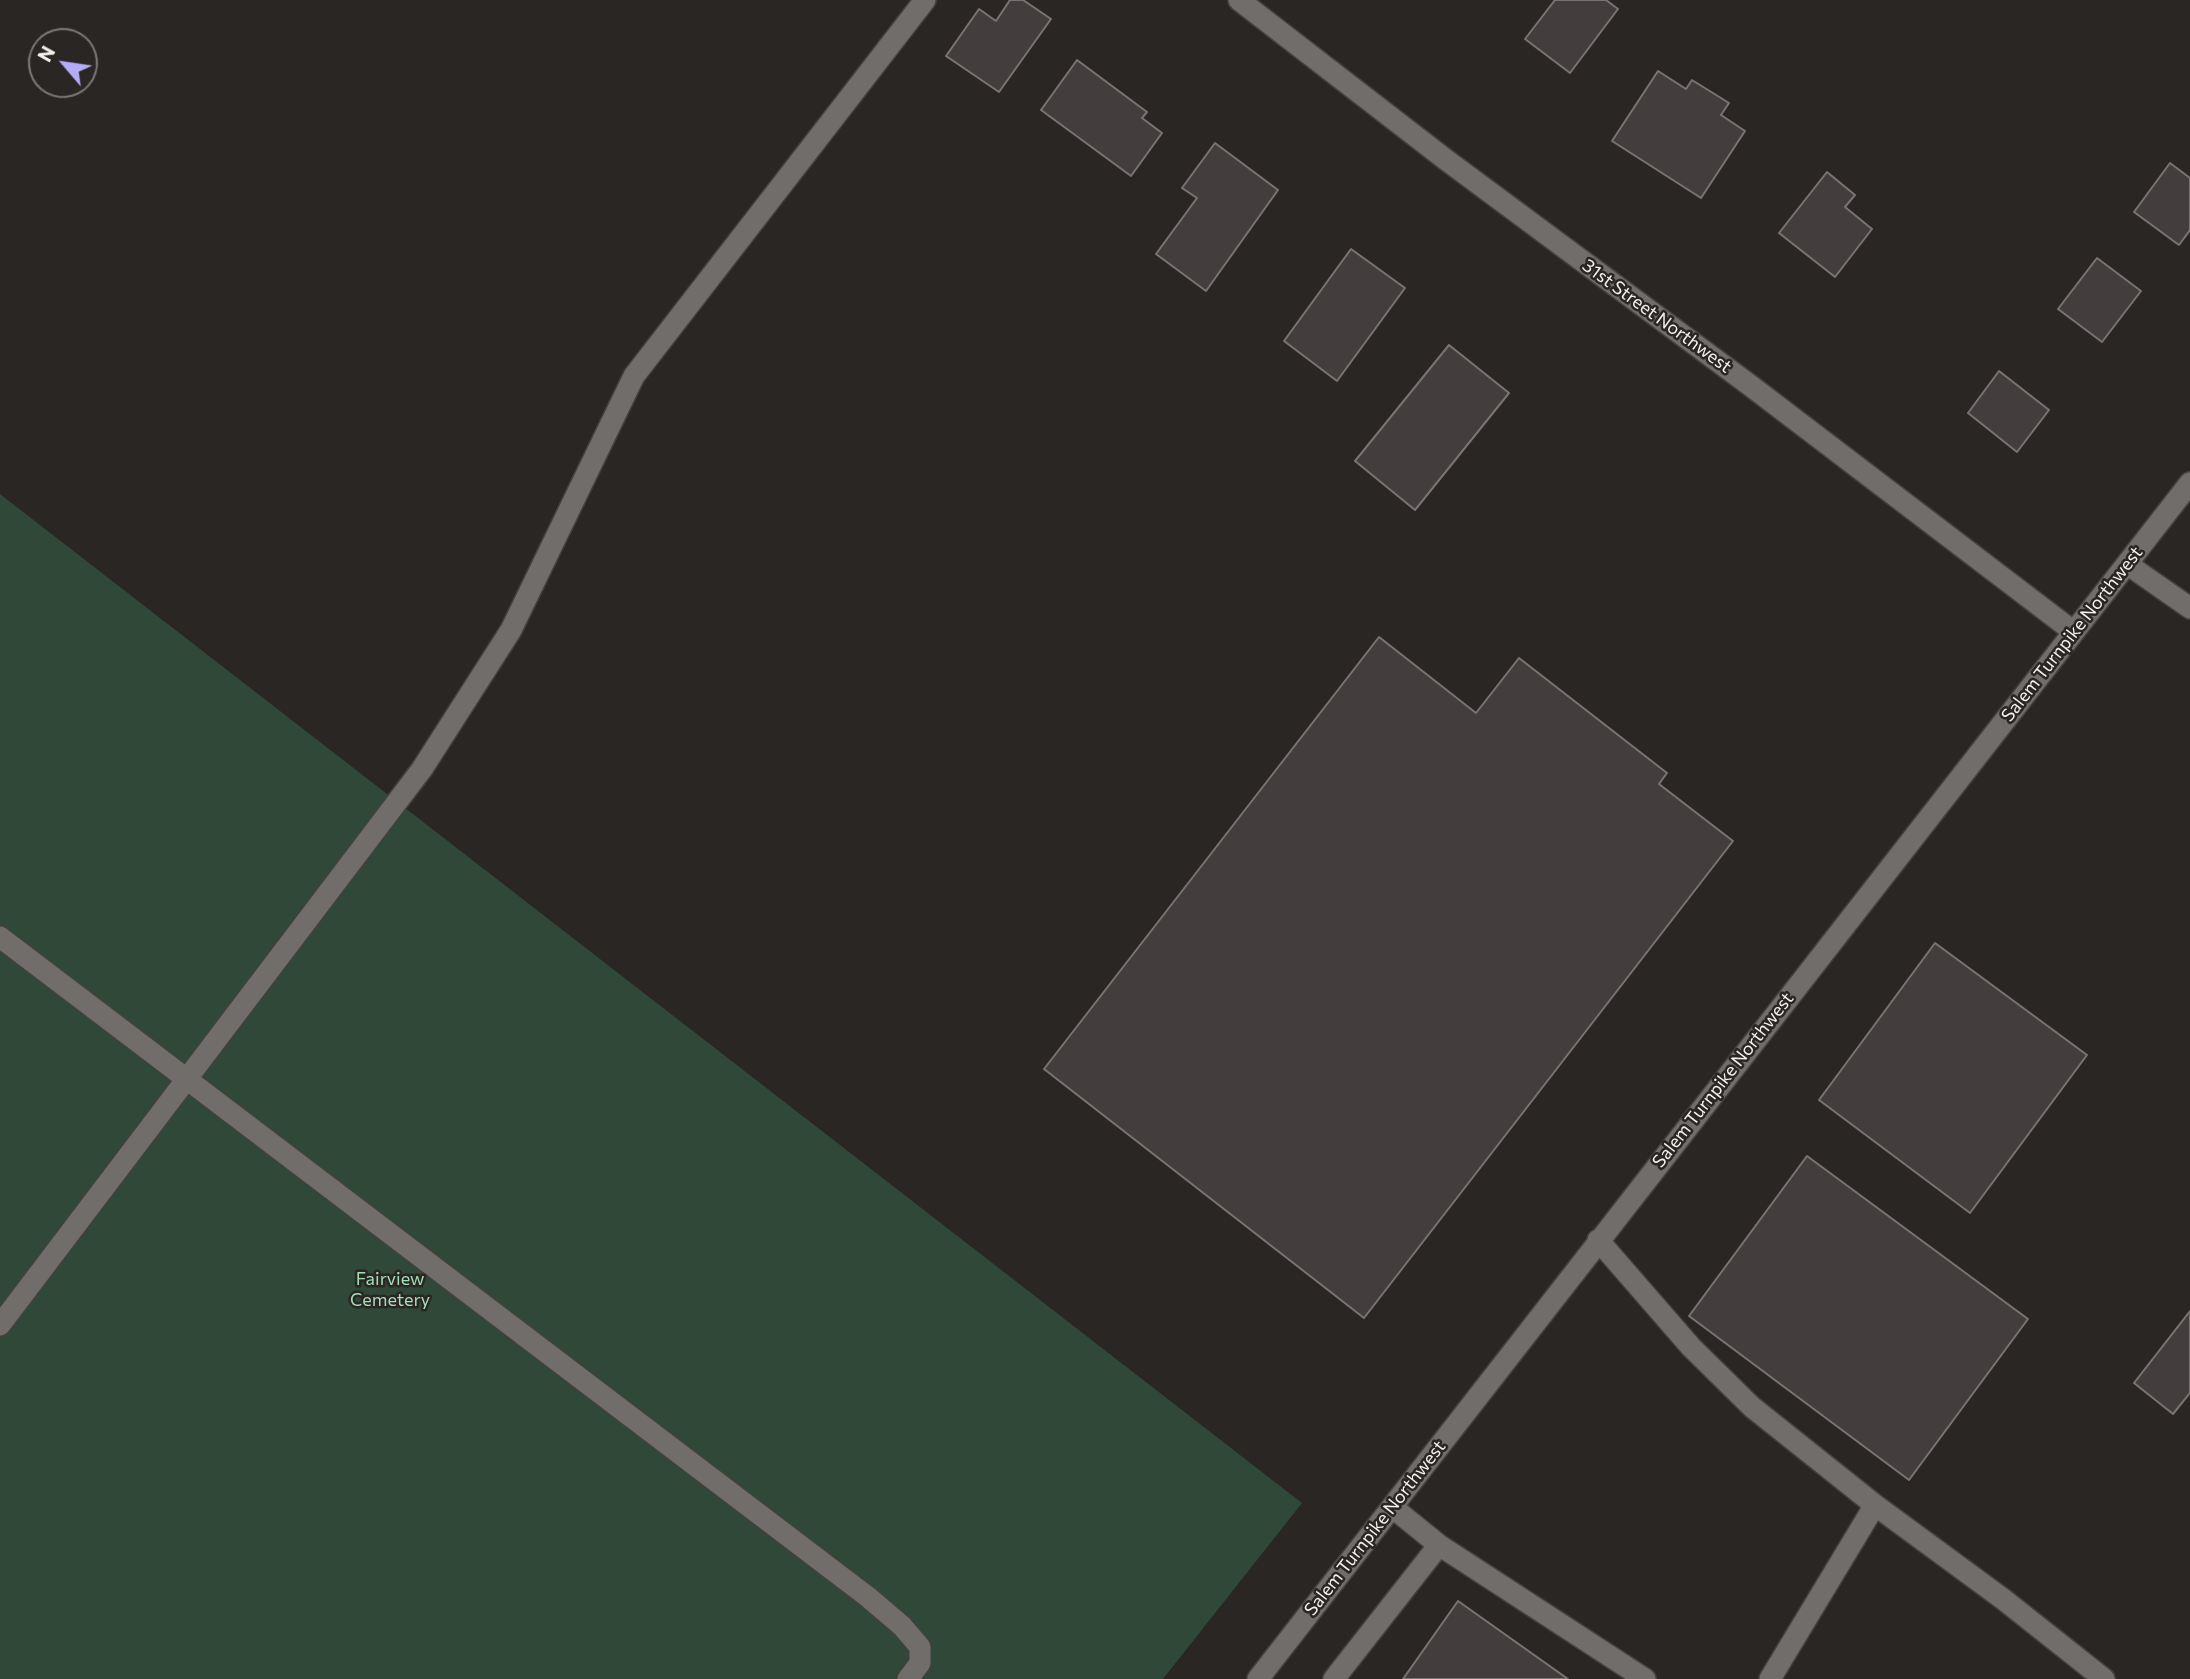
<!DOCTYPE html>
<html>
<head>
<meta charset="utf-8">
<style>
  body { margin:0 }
  #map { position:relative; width:2190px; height:1679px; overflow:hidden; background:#292623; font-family:Commissioner,sans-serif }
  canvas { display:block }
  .north { position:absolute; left:28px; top:28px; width:70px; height:70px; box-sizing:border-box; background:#292623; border:2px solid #7a7775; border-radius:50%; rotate:299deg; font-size:19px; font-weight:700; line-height:28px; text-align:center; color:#f3f1ef }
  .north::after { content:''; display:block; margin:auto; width:24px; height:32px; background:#b3adf9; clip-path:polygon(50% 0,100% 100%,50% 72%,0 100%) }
</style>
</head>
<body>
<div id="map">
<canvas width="2190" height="1679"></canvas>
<div class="north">N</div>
</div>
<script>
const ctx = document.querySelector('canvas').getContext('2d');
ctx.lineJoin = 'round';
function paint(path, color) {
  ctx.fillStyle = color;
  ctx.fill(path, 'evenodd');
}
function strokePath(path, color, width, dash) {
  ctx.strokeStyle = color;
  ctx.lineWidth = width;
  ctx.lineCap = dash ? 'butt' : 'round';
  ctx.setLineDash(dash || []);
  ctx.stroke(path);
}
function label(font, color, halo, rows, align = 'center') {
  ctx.font = font + ' Commissioner,sans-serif';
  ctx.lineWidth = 5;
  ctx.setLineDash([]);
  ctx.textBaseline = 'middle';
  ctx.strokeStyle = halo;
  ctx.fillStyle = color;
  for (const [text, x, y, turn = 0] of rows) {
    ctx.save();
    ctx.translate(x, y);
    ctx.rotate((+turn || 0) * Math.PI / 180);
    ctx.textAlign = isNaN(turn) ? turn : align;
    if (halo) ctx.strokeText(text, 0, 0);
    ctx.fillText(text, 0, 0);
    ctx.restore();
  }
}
const green = new Path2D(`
  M 0,494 L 1302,1503 L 1163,1679 L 0,1679 Z`);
const building = new Path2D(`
  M 1010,0 L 1023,0 L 1051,19 L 999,92 L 946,56 L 979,9 L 996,21 Z
  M 1555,0 L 1606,0 L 1618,9 L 1570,73 L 1525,39 Z
  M 1077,60 L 1147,112 L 1142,118 L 1162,133 L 1131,176 L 1041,110 Z
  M 1658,71 L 1686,89 L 1692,80 L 1729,103 L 1721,115 L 1745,131 L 1701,198 L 1612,141 Z
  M 1215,143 L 1278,190 L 1206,291 L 1156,254 L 1197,198 L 1182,188 Z
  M 2170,163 L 2190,178 L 2190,230 L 2179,245 L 2134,212 Z
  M 1827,172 L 1855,195 L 1845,207 L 1872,229 L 1835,277 L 1779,233 Z
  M 1351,249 L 1405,288 L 1337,381 L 1284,341 Z
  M 2097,258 L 2141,291 L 2102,342 L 2058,309 Z
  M 1449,345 L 1509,393 L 1415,510 L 1355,461 Z
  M 1999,371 L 2049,410 L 2017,452 L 1968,413 Z
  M 1379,637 L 1476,713 L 1519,658 L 1667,773 L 1659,784 L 1733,841 L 1364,1318 L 1044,1069 Z
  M 1935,943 L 2087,1055 L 1970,1213 L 1819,1100 Z
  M 1807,1156 L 2028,1319 L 1909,1480 L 1689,1316 Z
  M 2190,1311 L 2190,1393 L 2173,1414 L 2134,1383 Z
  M 1458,1601 L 1568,1679 L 1403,1679 Z`);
const minor = new Path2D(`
  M 1239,0 L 1445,159 L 1751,386 L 2074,632
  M 2127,564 L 2190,608
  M 0,937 L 868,1597 L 902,1626 L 920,1647 L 920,1663 L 908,1679
  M 1598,1240 L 1691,1347 L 1752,1407 L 1875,1505 L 2003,1599 L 2104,1679
  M 0,1325 L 422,769 L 511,630 L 634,376 L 925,0
  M 1392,1507 L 1439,1545
  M 1258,1679 L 2190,483
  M 1334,1679 L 1439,1545 L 1645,1679
  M 1770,1679 L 1875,1505`);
const streetNames = [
  ["31st Street Northwest",1657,316,36],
  ["Salem Turnpike Northwest",2072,634,-52],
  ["Salem Turnpike Northwest",1723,1080,-52],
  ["Salem Turnpike Northwest",1375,1528,-52]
];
const parkNames = [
  ["Fairview",390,1279],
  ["Cemetery",390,1300]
];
paint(green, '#2f4837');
paint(building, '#433e3d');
strokePath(building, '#797473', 2);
strokePath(minor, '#43413e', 24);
strokePath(minor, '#706d6a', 21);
label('18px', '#f3f1ef', '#292623', streetNames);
label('18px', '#a3dfb5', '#292623', parkNames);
</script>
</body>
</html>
